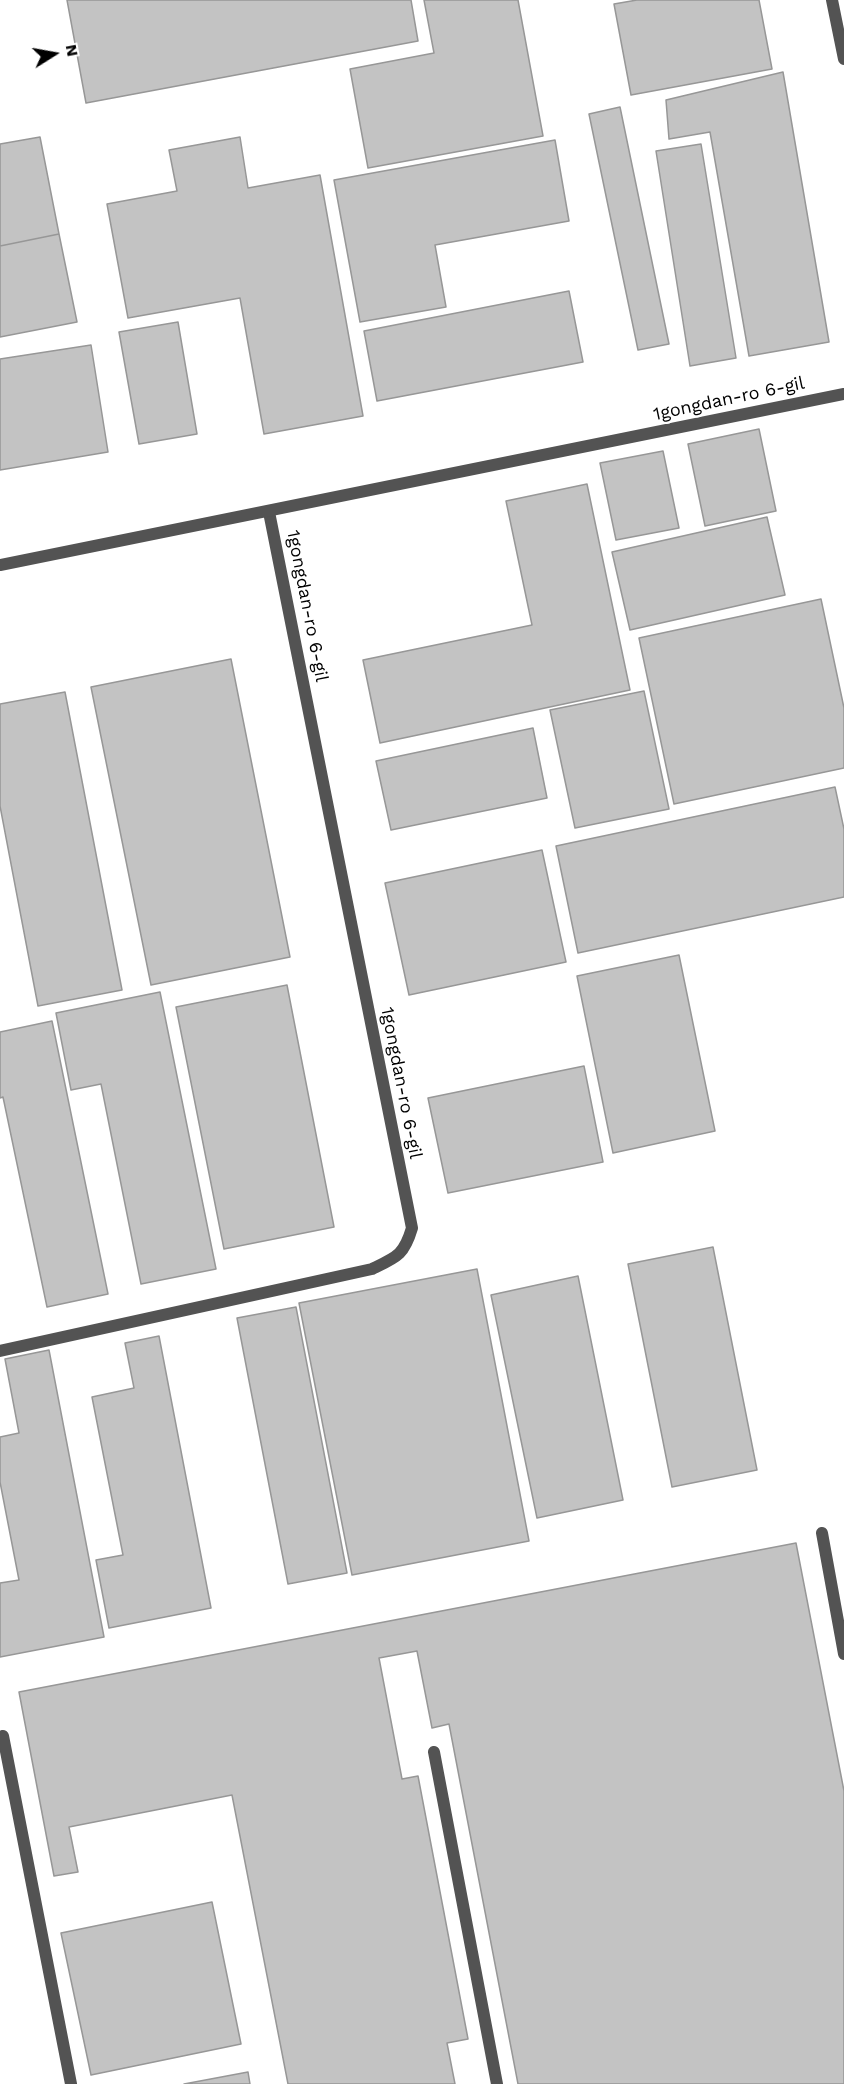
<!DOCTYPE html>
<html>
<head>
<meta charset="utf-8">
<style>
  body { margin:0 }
  #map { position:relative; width:844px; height:2084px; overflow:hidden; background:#fff; font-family:"Work Sans",sans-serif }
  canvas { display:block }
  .north { position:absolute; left:24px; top:24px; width:60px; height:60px; -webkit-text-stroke:4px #fff; paint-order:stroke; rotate:79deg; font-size:16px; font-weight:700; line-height:24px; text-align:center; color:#000 }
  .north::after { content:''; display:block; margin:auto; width:21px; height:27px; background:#000; clip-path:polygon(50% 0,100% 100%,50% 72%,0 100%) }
</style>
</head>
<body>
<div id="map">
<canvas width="844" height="2084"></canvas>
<div class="north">N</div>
</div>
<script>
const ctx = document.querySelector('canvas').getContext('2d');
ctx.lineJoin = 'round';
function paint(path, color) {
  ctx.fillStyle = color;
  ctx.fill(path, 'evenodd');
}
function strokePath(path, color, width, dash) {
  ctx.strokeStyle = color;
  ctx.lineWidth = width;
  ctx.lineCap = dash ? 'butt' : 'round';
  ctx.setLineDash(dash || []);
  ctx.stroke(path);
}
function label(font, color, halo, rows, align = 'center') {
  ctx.font = font + ' "Work Sans",sans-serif';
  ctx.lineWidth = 4.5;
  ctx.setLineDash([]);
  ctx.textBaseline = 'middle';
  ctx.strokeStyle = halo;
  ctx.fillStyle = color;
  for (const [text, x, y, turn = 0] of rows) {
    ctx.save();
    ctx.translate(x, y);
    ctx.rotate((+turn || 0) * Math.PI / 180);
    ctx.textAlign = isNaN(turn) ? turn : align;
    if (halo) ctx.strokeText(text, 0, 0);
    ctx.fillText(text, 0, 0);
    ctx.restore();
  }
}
const building = new Path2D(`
  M 67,0 L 411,0 L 418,41 L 86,103 Z
  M 424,0 L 518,0 L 543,136 L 368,168 L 350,69 L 434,53 Z
  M 637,0 L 759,0 L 772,69 L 631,95 L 614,4 Z
  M 783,72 L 829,342 L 749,356 L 710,132 L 669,139 L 666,100 Z
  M 620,107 L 669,344 L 638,350 L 589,114 Z
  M 40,137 L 59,234 L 0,246 L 0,144 Z
  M 240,137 L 248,188 L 320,175 L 363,416 L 264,434 L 240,298 L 128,318 L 107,204 L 177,191 L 169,150 Z
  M 555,140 L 569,221 L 435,245 L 446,307 L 360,322 L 334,180 Z
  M 701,144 L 736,358 L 690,366 L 656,151 Z
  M 59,234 L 77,322 L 0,337 L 0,246 Z
  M 569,291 L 583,362 L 377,401 L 364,331 Z
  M 178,322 L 197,434 L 139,444 L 119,332 Z
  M 91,345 L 108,452 L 0,470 L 0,359 Z
  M 759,429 L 776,511 L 705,526 L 688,444 Z
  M 663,451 L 679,528 L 616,540 L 600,463 Z
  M 587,484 L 630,690 L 380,743 L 363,660 L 532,625 L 506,501 Z
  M 767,517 L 785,595 L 630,630 L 612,552 Z
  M 821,599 L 844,708 L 844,768 L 674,804 L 639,638 Z
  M 231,659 L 290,957 L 151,985 L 91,687 Z
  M 644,691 L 669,809 L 575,828 L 550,710 Z
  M 65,692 L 122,990 L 38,1006 L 0,806 L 0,704 Z
  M 533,728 L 547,798 L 391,830 L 376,761 Z
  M 835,787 L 844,829 L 844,897 L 578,953 L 556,846 Z
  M 542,850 L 566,962 L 409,995 L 385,883 Z
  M 679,955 L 715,1131 L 613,1153 L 577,976 Z
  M 287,985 L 334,1227 L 224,1249 L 176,1007 Z
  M 160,992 L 216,1269 L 141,1284 L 101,1084 L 71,1090 L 56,1013 Z
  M 52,1021 L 108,1294 L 47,1307 L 3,1097 L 0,1098 L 0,1032 Z
  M 584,1066 L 603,1162 L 448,1193 L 428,1098 Z
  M 713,1247 L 757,1470 L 672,1487 L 628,1264 Z
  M 477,1269 L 529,1541 L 352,1575 L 299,1303 Z
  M 578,1276 L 623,1500 L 537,1518 L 491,1295 Z
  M 296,1307 L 347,1573 L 288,1584 L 237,1318 Z
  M 159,1336 L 211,1608 L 109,1628 L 96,1560 L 123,1555 L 92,1397 L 134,1388 L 125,1343 Z
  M 49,1350 L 104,1637 L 0,1657 L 0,1583 L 19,1580 L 0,1482 L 0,1437 L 19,1433 L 5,1359 Z
  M 796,1543 L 844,1791 L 844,2084 L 518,2084 L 449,1724 L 432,1728 L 417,1651 L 379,1658 L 402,1779 L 418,1776 L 468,2039 L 447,2043 L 455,2084 L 288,2084 L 232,1795 L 69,1827 L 78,1872 L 54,1876 L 19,1692 Z
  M 212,1902 L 241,2044 L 91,2075 L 61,1933 Z
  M 248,2072 L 250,2084 L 184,2084 Z`);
const service = new Path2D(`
  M 0,1351 L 372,1269 C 397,1257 404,1255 412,1228 L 269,512
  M 822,1533 L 844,1654
  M 3,1736 L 71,2084
  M 434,1752 L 497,2084`);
const tertiary = new Path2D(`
  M 832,0 L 844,59
  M 0,565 L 844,394`);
const streetNames = [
  ["1gongdan-ro 6-gil",729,399,-12],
  ["1gongdan-ro 6-gil",307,606,79],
  ["1gongdan-ro 6-gil",401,1083,79]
];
paint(building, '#c3c3c3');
strokePath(building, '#979797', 1.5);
strokePath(service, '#535353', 12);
strokePath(tertiary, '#535353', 12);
label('18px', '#000', '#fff', streetNames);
</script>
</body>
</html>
